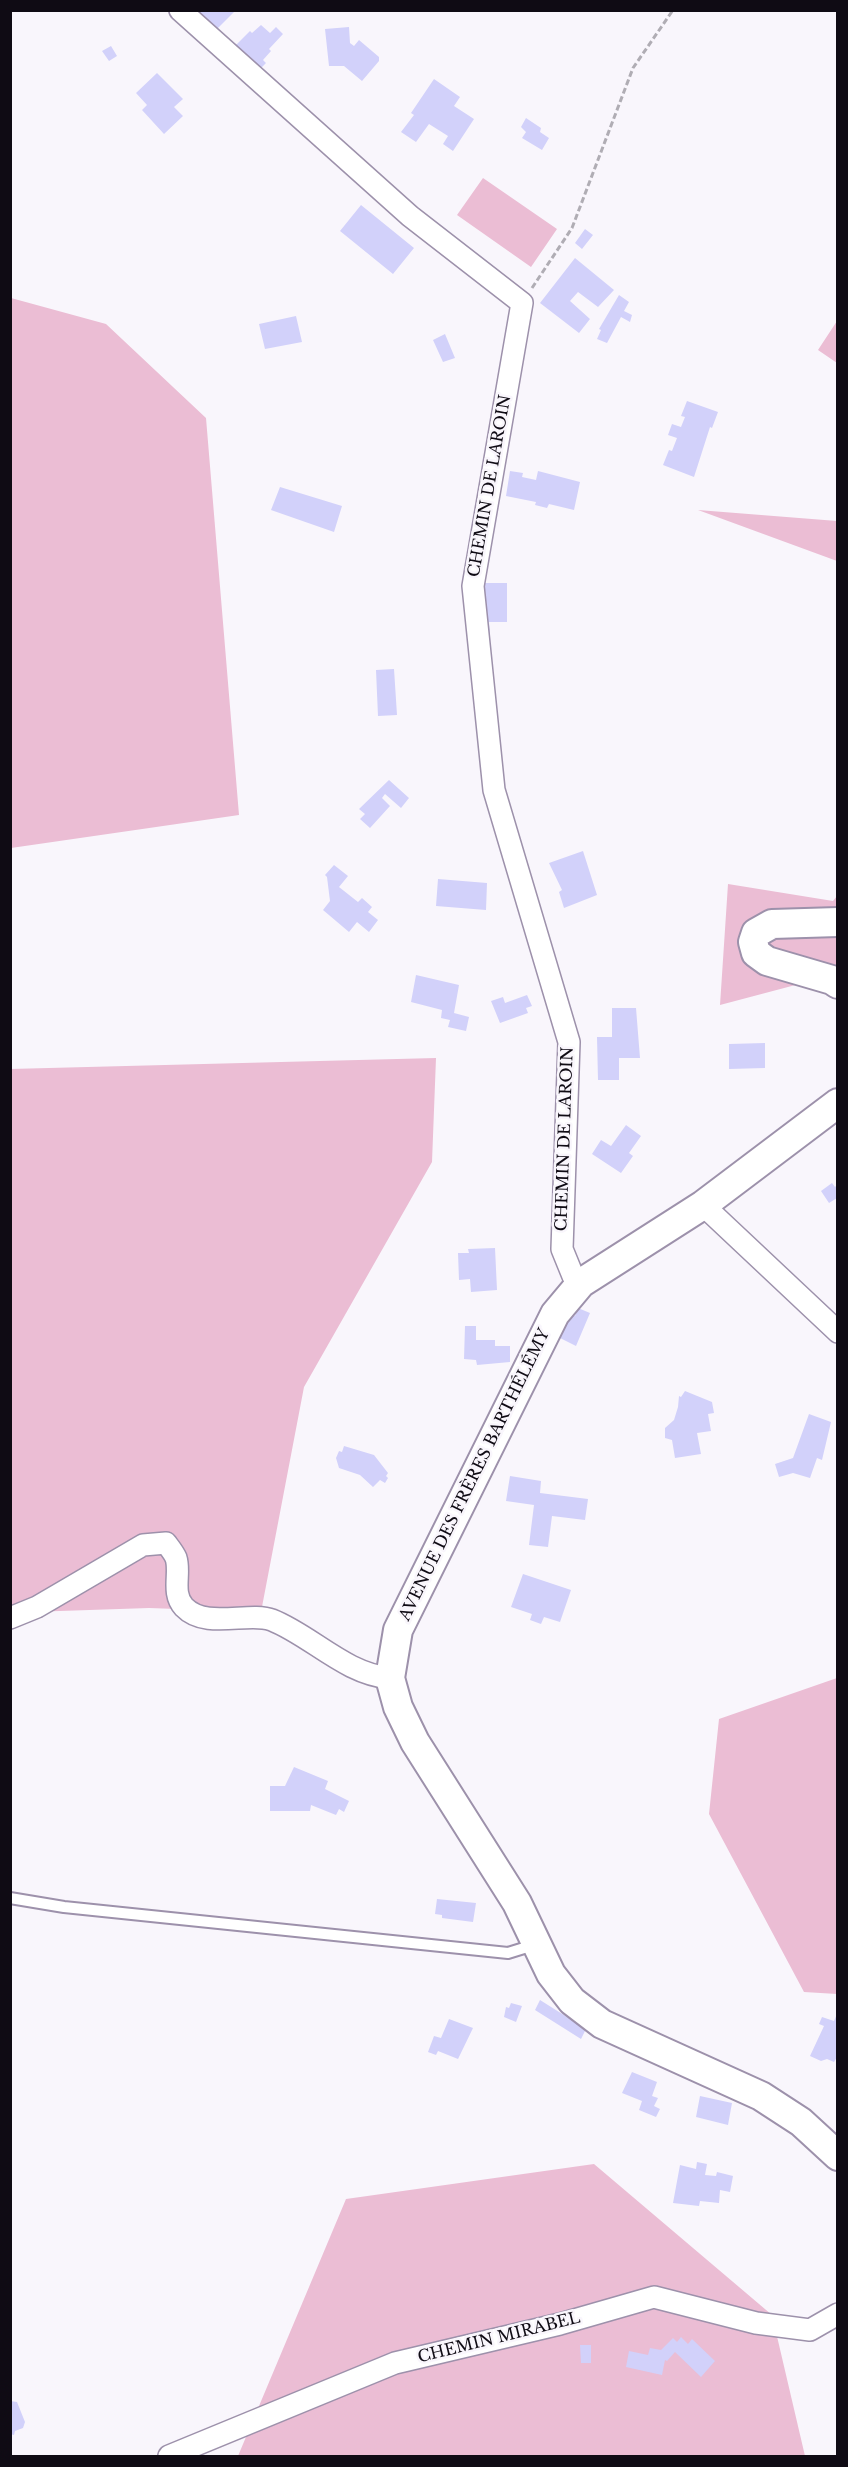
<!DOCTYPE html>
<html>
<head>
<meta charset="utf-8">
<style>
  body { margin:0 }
  #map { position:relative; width:848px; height:2467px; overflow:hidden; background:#f9f6fc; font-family:"Libre Baskerville",serif }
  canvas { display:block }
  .frame { position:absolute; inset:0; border:12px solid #0f0b14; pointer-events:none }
</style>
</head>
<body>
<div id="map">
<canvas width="848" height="2467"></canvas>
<div class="frame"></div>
</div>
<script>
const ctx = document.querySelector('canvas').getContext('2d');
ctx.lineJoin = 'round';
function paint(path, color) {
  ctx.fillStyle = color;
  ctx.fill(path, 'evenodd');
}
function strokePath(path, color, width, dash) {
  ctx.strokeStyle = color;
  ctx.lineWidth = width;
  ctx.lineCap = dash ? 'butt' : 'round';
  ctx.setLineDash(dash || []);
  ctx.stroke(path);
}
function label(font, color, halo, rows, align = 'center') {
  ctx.font = font + ' "Libre Baskerville",serif';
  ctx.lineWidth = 5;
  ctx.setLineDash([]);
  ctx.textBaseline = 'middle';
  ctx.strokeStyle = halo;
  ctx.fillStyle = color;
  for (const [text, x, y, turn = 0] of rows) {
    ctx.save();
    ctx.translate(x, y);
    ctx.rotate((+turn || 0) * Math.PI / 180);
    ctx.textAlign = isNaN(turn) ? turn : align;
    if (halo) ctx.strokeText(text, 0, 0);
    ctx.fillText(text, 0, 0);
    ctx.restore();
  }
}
const green = new Path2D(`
  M 483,178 L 557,229 L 531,267 L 457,215 Z
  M 11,298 L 106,324 L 206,418 L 239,815 L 11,848 Z
  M 837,321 L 837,363 L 818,350 Z
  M 698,510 L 837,521 L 837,561 Z
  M 728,884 L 833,901 L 837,896 L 837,974 L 720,1005 Z
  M 436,1058 L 432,1162 L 304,1387 L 261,1612 L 149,1608 L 30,1612 L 11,1620 L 10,1069 Z
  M 837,1678 L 837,1994 L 804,1992 L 709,1814 L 719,1719 Z
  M 594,2164 L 772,2315 L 805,2456 L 238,2456 L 346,2199 Z`);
const building = new Path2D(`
  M 198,10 L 236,10 L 216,30 L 196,12 Z
  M 261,25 L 270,33 L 276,27 L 283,34 L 269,49 L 271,51 L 263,60 L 266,63 L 261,68 L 250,58 L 247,61 L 233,48 L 250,31 L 252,33 Z
  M 349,27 L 350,43 L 354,46 L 359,40 L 379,57 L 379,61 L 362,81 L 344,66 L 329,66 L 325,29 Z
  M 111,46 L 117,56 L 109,61 L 102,51 Z
  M 157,73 L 183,99 L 174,107 L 183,116 L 164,134 L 142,110 L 147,105 L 136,93 Z
  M 434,79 L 460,97 L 454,106 L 474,119 L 453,151 L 443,144 L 448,136 L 429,124 L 416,142 L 401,132 L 414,115 L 411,113 Z
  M 526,118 L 541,128 L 540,132 L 549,138 L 542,150 L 522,138 L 526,132 L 521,127 Z
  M 361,205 L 414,248 L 393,274 L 340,231 Z
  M 585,229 L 593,235 L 582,249 L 575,243 Z
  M 575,258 L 614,290 L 598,307 L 578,292 L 570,301 L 590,319 L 579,333 L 540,303 Z
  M 619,295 L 629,302 L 624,311 L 632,315 L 630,322 L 621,317 L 607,343 L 597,339 L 601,330 L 599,329 Z
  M 296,316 L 302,342 L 265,349 L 259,324 Z
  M 445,334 L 455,358 L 443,362 L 433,340 Z
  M 687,401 L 718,412 L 712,428 L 710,427 L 694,477 L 663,465 L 669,450 L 672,451 L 677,438 L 668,435 L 672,424 L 681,427 L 685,417 L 681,416 Z
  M 510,471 L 523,473 L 522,477 L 536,480 L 538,471 L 580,482 L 574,510 L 549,504 L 547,508 L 535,505 L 536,502 L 506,496 Z
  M 280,487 L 342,506 L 334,532 L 271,510 Z
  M 483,583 L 507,583 L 507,622 L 489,622 L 490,634 L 482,635 Z
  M 394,669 L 397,715 L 378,716 L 376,670 Z
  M 389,780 L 409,798 L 401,808 L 385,794 L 382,798 L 390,806 L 370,828 L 360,819 L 365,814 L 359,809 Z
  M 583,851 L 597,895 L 564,908 L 559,892 L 562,890 L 549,863 Z
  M 334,865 L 348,876 L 339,887 L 358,902 L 362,898 L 372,907 L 368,912 L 378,920 L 369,932 L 357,922 L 349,932 L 323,910 L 330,901 L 327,877 L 325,875 Z
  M 438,879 L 487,883 L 486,910 L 436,906 Z
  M 416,975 L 459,985 L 454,1013 L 469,1017 L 466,1031 L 448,1027 L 450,1020 L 441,1018 L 442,1010 L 411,1002 Z
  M 527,995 L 532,1006 L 526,1008 L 528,1013 L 500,1023 L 491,1001 L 503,997 L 505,1003 Z
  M 612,1008 L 636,1008 L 640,1058 L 619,1058 L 619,1080 L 598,1080 L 597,1037 L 612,1037 Z
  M 765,1043 L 765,1068 L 729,1069 L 729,1044 Z
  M 626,1125 L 641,1136 L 629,1153 L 633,1156 L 621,1173 L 592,1154 L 601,1140 L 611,1146 Z
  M 832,1183 L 835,1187 L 837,1185 L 837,1198 L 829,1203 L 821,1191 Z
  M 495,1248 L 497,1290 L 471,1292 L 470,1279 L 459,1280 L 458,1253 L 469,1253 L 468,1249 Z
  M 578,1308 L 590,1313 L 576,1346 L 558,1337 L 568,1317 L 570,1319 L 573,1315 L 575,1316 Z
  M 465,1326 L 476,1326 L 476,1340 L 495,1340 L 495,1346 L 510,1346 L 510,1362 L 477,1365 L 476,1360 L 464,1359 Z
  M 685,1391 L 712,1402 L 714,1413 L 708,1414 L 711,1431 L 697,1433 L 701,1454 L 675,1458 L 672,1440 L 665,1438 L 665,1428 L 674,1420 L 678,1407 L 679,1396 L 681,1397 Z
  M 809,1414 L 831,1422 L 822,1460 L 817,1458 L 810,1478 L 793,1473 L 779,1477 L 775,1464 L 793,1458 Z
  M 344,1446 L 374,1455 L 388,1473 L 386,1476 L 388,1478 L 385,1483 L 380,1480 L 373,1487 L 360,1475 L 339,1468 L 336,1458 L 339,1451 L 342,1452 Z
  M 510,1476 L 541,1481 L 540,1493 L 588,1499 L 585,1520 L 552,1516 L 548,1547 L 529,1545 L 534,1505 L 506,1501 Z
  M 523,1574 L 571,1590 L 560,1622 L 544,1617 L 541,1624 L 530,1620 L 532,1614 L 511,1607 Z
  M 294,1767 L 328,1781 L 325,1789 L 349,1801 L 344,1812 L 339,1809 L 336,1815 L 311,1805 L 310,1811 L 270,1811 L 270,1786 L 285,1786 Z
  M 437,1899 L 476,1903 L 473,1922 L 442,1918 L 442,1915 L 435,1914 Z
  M 540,2000 L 586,2029 L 581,2039 L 535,2010 Z
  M 511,2003 L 522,2006 L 516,2022 L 504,2017 L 506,2007 L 509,2008 Z
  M 837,2014 L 837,2057 L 834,2062 L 827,2059 L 821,2061 L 810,2056 L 824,2026 L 819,2024 L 822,2017 L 834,2021 Z
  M 449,2019 L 473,2028 L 458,2059 L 438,2051 L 436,2055 L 428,2052 L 434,2036 L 441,2038 Z
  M 632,2072 L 657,2082 L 652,2096 L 658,2098 L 654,2106 L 660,2109 L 656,2117 L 639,2110 L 642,2101 L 622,2093 Z
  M 700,2096 L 732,2103 L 728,2125 L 696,2117 Z
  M 697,2162 L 707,2164 L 705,2175 L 716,2176 L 717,2172 L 733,2176 L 730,2192 L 720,2190 L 719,2203 L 700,2201 L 699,2206 L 673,2203 L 680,2165 L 696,2169 Z
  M 681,2337 L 688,2344 L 692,2339 L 715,2361 L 701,2377 L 675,2352 L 667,2361 L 665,2360 L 662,2375 L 626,2367 L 629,2351 L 648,2355 L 650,2348 L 661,2350 L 673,2338 L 677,2342 Z
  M 580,2345 L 591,2345 L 591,2363 L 581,2363 Z
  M 10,2401 L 17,2402 L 25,2422 L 23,2428 L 15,2431 L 14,2435 L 10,2434 Z`);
const path = new Path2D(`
  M 532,288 L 572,228 L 633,68 L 673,10`);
const lane = new Path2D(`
  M 10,1898 L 64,1907 L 508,1953 L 537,1944`);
const street = new Path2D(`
  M 180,10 L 410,216 L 522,303 L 473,586 L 494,790 L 569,1042 L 562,1249 L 573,1276 L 581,1283
  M 703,1205 L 838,1332
  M 10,1618 L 37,1607 L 143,1545 L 166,1543 C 169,1547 174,1553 176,1558 C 181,1573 171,1593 184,1607 C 206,1630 249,1611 272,1620 C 312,1636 345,1674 390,1678
  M 169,2456 L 395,2363 L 560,2324 L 654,2297 L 756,2323 L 810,2330 L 838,2314`);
const secondary = new Path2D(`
  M 838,922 L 772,924 L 756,933 L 753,942 L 756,953 L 767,961 L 832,980 L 838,984
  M 838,1103 L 703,1205 L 581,1283 L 555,1314 L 398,1630 L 390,1678 L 398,1707 L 415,1742 L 517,1903 L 551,1974 L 572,2001 L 602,2024 L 761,2096 L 801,2122 L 838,2156`);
const streetNames = [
  ["CHEMIN DE LAROIN",490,486,-80],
  ["CHEMIN DE LAROIN",565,1139,-88],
  ["AVENUE DES FRÈRES BARTHÉLÉMY",475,1475,-64],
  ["CHEMIN MIRABEL",499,2338,-14]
];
paint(green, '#ebbdd4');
paint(building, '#d2d1fa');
strokePath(lane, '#9d91ab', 14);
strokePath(street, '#9d91ab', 24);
strokePath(secondary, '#9d91ab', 32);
strokePath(path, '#b0adb4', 3, [6, 3]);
strokePath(lane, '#fff', 10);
strokePath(street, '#fff', 21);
strokePath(secondary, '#fff', 28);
label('16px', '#0f0b14', '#f9f6fc', streetNames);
</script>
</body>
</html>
